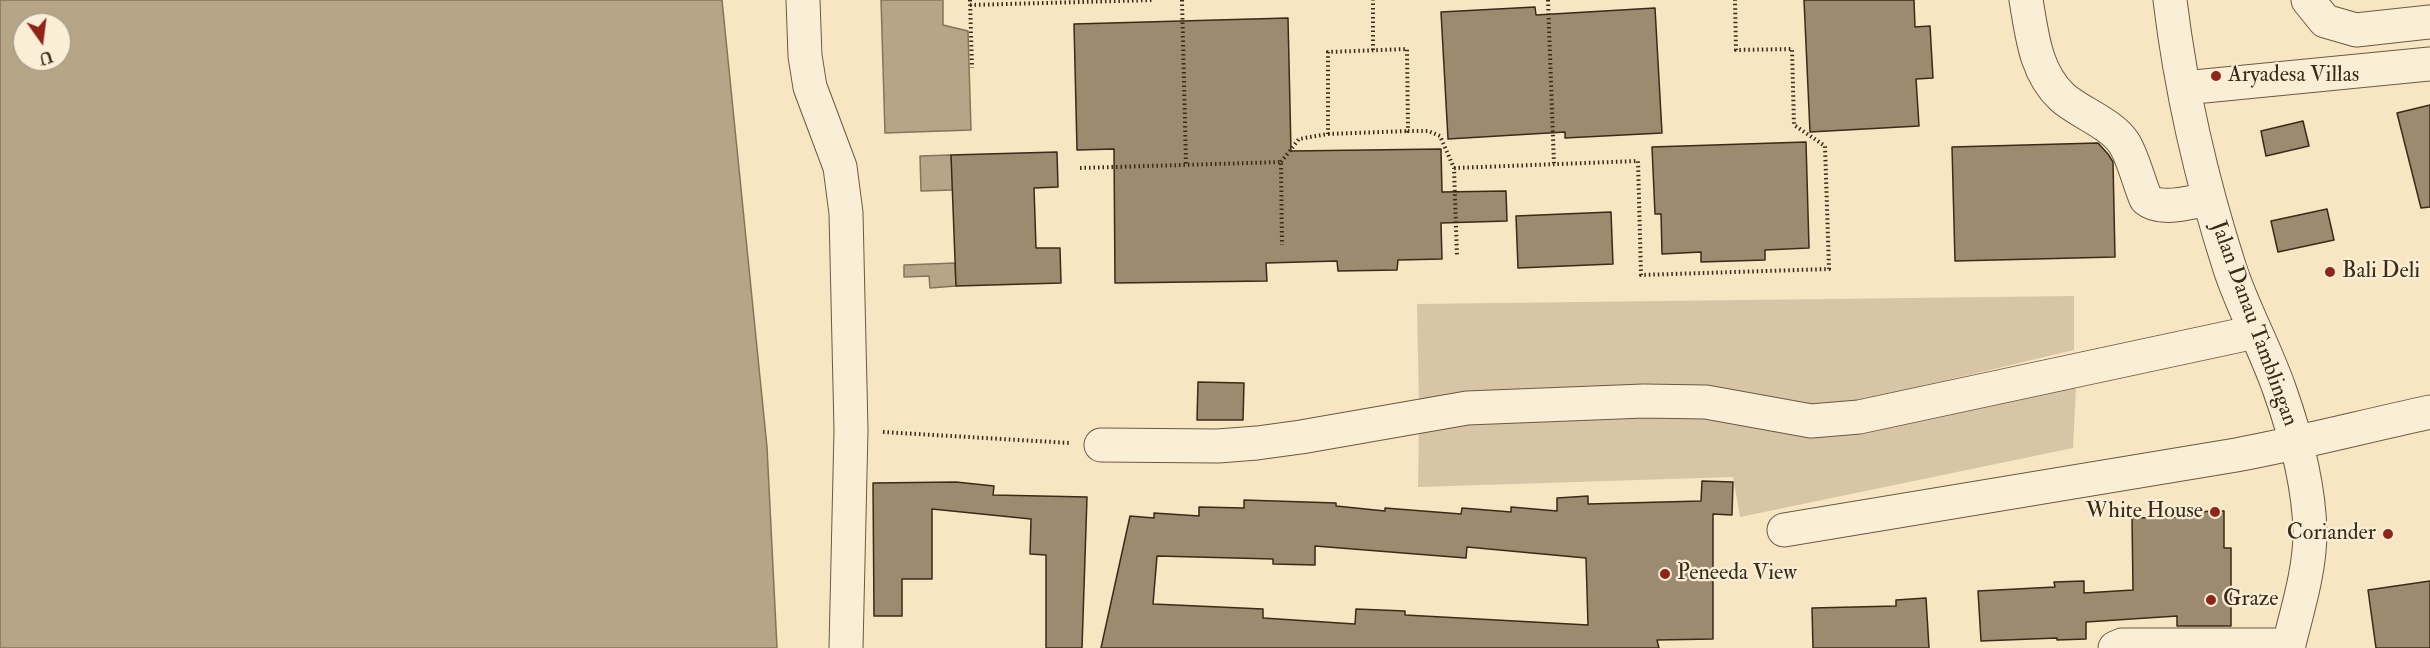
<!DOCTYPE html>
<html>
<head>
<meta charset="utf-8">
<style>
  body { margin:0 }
  #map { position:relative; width:2430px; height:648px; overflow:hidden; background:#f8e5c2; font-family:"IM FELL Double Pica",serif }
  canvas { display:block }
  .north { position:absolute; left:12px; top:12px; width:60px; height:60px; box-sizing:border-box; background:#faeed7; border:2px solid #ada08b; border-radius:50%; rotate:166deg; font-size:16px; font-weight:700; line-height:24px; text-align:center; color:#3a2a18 }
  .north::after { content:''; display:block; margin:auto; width:21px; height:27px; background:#8f2418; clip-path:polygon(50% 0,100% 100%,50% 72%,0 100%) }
</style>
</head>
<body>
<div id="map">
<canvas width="2430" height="648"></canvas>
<div class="north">U</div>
</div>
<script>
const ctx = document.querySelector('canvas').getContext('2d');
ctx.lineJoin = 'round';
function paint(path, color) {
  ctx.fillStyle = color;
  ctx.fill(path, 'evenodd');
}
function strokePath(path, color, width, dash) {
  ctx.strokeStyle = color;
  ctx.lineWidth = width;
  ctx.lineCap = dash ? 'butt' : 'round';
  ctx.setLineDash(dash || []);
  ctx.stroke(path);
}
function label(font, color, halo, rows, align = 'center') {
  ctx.font = font + ' "IM FELL Double Pica",serif';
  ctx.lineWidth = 4.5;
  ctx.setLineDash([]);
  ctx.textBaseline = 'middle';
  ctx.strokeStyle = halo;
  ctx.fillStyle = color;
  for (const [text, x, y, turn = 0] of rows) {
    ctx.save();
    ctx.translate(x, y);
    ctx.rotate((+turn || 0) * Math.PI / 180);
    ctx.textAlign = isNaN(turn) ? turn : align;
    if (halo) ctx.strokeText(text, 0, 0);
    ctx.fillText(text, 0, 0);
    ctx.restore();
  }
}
const green = new Path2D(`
  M 2074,296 L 2074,350 L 1855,402 L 1811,405 L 1419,410 L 1417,304 Z
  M 2076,387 L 2073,448 L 1740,517 L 1733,477 L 1418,487 L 1419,425 L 1702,416 Z`);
const water = new Path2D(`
  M 0,0 L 722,0 L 767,447 L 777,648 L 0,648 ZM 24,24 L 60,24 L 60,60 L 24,60 Z
  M 881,0 L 943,0 L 943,25 L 968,31 L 971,130 L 885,133 Z
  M 951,155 L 953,190 L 921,191 L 920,156 Z
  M 955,263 L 956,286 L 930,288 L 929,276 L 904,277 L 904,265 Z`);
const building = new Path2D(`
  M 1804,0 L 1914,0 L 1915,27 L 1930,26 L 1933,78 L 1916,79 L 1919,126 L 1810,132 Z
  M 1535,7 L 1536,15 L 1655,8 L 1662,133 L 1565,138 L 1565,132 L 1448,139 L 1441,12 Z
  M 1288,18 L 1291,151 L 1441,149 L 1442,192 L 1506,191 L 1507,221 L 1441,223 L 1442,259 L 1398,260 L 1397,270 L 1338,271 L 1337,261 L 1266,263 L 1267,281 L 1115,283 L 1114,149 L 1077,150 L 1074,24 Z
  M 2430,105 L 2430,207 L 2421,208 L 2397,113 Z
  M 2303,121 L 2309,146 L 2266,156 L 2261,131 Z
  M 1806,142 L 1809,248 L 1765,250 L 1765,260 L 1701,262 L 1701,252 L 1662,254 L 1661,214 L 1655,214 L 1652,147 Z
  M 2098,143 L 2108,154 L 2113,162 L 2115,257 L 1955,261 L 1952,147 Z
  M 1057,152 L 1058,187 L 1034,188 L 1036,248 L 1060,248 L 1061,283 L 956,286 L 951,155 Z
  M 2327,209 L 2334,240 L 2278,252 L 2271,221 Z
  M 1611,212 L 1613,264 L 1518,268 L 1516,216 Z
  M 1198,382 L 1244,383 L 1243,420 L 1197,420 Z
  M 1702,481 L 1733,482 L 1732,515 L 1713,514 L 1713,639 L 1657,640 L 1659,648 L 1101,648 L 1130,516 L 1154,518 L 1154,513 L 1199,516 L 1199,507 L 1244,508 L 1244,500 L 1336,503 L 1336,506 L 1385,511 L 1385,508 L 1461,514 L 1462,508 L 1511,512 L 1511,507 L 1557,511 L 1557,498 L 1588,496 L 1588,504 L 1701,501 ZM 1315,546 L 1466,558 L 1467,547 L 1586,558 L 1588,625 L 1405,615 L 1405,611 L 1356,609 L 1355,624 L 1263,618 L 1263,609 L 1153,604 L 1157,556 L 1273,559 L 1273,564 L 1315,565 Z
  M 956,482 L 994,486 L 993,495 L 1087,497 L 1082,648 L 1046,648 L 1046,555 L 1030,554 L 1031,519 L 932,509 L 932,579 L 902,579 L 902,616 L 874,616 L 873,483 Z
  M 2224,511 L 2224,548 L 2231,548 L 2231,626 L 2177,626 L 2177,616 L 2086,622 L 2086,639 L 2057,640 L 2057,638 L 1981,641 L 1978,591 L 2055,587 L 2054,582 L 2084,581 L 2084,593 L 2133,590 L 2132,518 L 2185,517 L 2185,512 Z
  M 2430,581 L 2430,648 L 2376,648 L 2368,590 Z
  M 1926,598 L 1929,648 L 1813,648 L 1812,608 L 1896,606 L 1896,600 Z`);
const path = new Path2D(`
  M 970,0 L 972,68
  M 1182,0 L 1186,164
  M 1548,0 L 1554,165
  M 970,5 L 1154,0
  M 1373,50 L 1373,0
  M 1328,134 L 1408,131
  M 1281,162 L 1299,139 L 1328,134 L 1328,52 L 1407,49 L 1408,131 L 1428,131 L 1440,136 L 1454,168 L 1457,256
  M 1080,168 L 1281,162 L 1282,245
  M 1454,168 L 1638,161 L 1641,275 L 1829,269 L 1825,146 L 1794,125 L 1792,49 L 1736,50 L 1735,0
  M 883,432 L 1070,443`);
const minor = new Path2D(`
  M 803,0 L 805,56 L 810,87 L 840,167 L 846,213 L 851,430 L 846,648
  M 2026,0 C 2032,34 2035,72 2062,97 C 2078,112 2111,123 2124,143 C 2133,157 2139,183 2146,199 C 2161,212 2190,202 2209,199
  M 2170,0 C 2181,91 2202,182 2230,269 C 2244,311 2266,350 2280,391 C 2296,436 2309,485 2310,532 C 2310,571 2297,611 2288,648
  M 2308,0 L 2325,21 L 2356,30 L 2430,22
  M 2184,88 L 2430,64
  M 1101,445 L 1218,446 L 1257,443 L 1301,437 L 1467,408 L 1644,401 L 1706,402 L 1811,421 L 1859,417 L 2255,332
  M 1784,530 L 2236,455 C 2301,443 2365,426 2430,412
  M 2115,648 L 2122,645 L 2289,645`);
const markers = [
  [2216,76,6,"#8f2418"],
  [2330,272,6,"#8f2418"],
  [2215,512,6,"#8f2418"],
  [2388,534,6,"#8f2418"],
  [1665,574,6,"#8f2418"],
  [2211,600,6,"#8f2418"]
];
const poiNames = [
  ["Aryadesa Villas",2228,76],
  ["Bali Deli",2342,272],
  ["White House",2203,512,"right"],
  ["Coriander",2376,534,"right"],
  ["Peneeda View",1677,574],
  ["Graze",2223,600]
];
const streetNames = [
  ["Jalan Danau Tamblingan",2253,324,70]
];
paint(green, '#d8c5a5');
paint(water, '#b7a588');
strokePath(water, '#85745b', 1.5);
paint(building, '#9d8b70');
strokePath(building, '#3a2a18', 1.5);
strokePath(minor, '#6a5942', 35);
strokePath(path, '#3a2a18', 4, [1.5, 3]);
strokePath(minor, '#faeed7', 33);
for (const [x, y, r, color] of markers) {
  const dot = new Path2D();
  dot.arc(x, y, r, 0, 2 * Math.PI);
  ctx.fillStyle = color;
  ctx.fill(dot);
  strokePath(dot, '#faeed7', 2);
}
label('22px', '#3a2a18', '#faeed7', poiNames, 'left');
label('22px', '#3a2a18', '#faeed7', streetNames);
</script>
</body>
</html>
